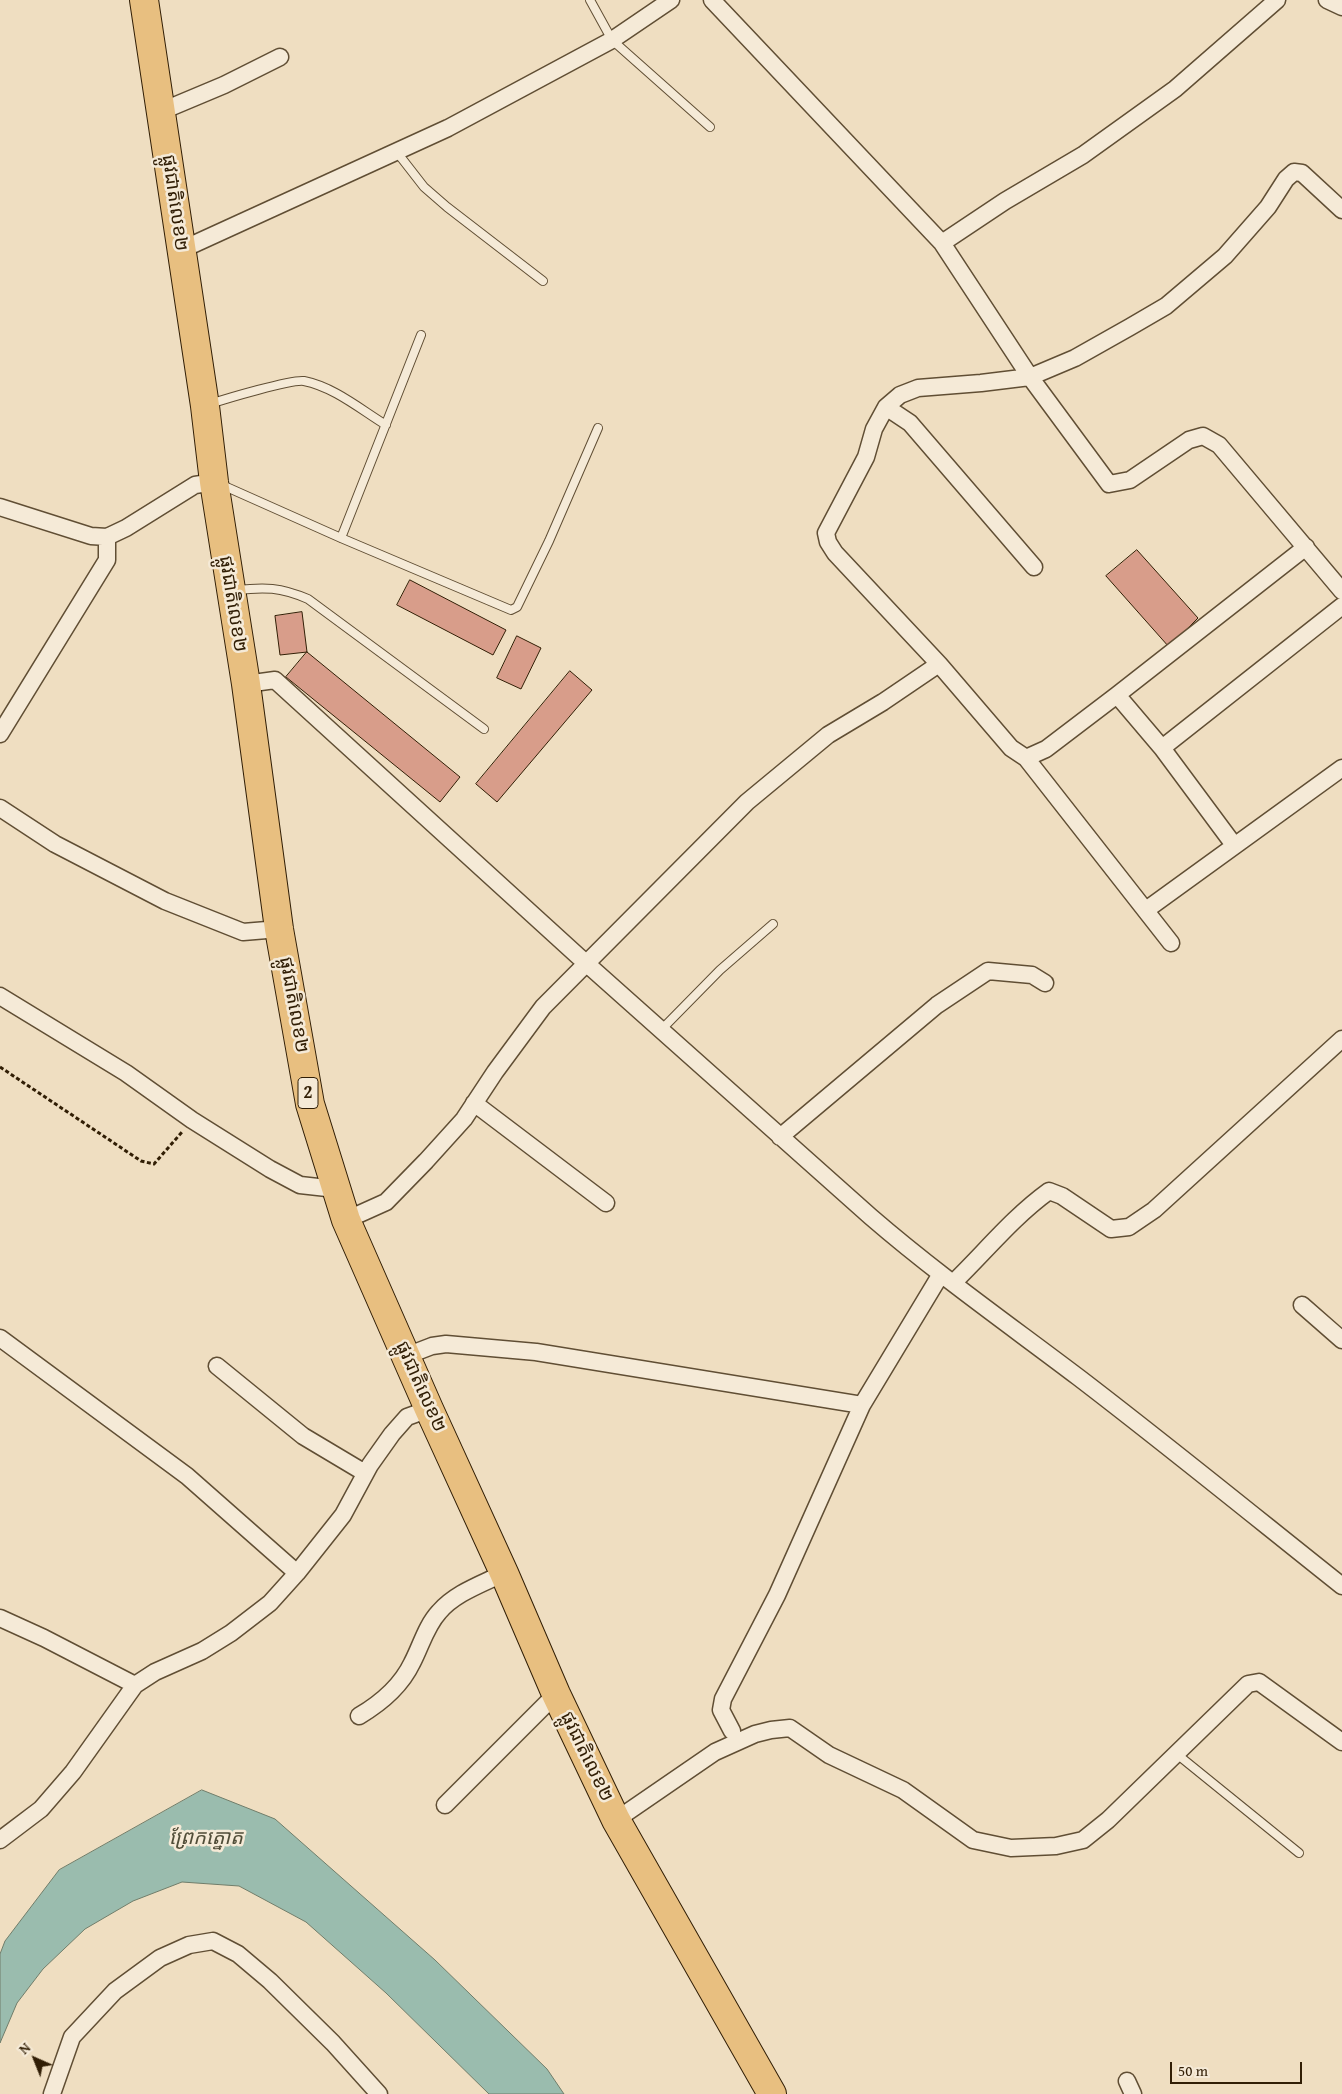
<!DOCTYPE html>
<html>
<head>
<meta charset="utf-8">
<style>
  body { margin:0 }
  #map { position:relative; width:1342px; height:2094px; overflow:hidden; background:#efdec1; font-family:"Gentium Book Plus",serif }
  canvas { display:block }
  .north { position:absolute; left:10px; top:2034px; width:50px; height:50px; -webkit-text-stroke:4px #f5ead7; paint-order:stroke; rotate:316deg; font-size:14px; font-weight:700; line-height:20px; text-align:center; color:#311e05 }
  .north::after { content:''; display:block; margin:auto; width:18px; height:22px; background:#311e05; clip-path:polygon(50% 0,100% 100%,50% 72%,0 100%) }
  .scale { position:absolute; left:1170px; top:2062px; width:132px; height:22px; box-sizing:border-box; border:2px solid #311e05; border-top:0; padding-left:6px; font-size:15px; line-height:18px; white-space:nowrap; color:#311e05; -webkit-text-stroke:4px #f5ead7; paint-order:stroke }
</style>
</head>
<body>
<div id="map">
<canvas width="1342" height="2094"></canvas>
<div class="north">N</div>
<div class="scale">50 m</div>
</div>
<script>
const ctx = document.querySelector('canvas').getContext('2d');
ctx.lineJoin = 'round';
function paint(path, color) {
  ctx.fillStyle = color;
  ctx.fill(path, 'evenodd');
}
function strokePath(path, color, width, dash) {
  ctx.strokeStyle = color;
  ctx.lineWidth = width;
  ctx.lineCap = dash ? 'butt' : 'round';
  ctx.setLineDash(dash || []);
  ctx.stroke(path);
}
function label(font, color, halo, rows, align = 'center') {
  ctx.font = font + ' "Gentium Book Plus","Noto Sans Khmer",serif';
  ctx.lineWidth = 5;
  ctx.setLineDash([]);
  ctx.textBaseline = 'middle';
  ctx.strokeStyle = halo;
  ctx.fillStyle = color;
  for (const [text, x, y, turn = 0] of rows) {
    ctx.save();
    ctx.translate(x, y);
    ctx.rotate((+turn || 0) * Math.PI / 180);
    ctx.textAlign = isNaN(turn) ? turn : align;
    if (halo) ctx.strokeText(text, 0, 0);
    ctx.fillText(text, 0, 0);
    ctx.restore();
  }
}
const water = new Path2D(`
  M 202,1790 L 275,1819 L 435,1960 L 547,2069 L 564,2094 L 489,2094 L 386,1993 L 306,1922 L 239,1886 L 182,1882 L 133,1901 L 85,1929 L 43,1969 L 17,2003 L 0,2043 L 0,1954 L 5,1941 L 59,1870 Z`);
const building = new Path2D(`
  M 1137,550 L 1198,618 L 1169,647 L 1106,576 Z
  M 410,580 L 506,630 L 493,655 L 397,605 Z
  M 302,612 L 307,652 L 280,655 L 275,616 Z
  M 517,636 L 541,648 L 521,689 L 497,678 Z
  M 307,652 L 460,777 L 440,802 L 286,677 Z
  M 570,671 L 592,690 L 497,802 L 476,784 Z`);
const path = new Path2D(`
  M 0,1067 L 141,1161 L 154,1164 L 182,1132`);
const lane = new Path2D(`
  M 590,0 L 612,40 L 710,127
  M 396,151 L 424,187 L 447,207 L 543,281
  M 210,404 C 225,399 292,379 304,381 C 334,387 360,409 386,425
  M 222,485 L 341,538 L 511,610 L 517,607 L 549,541 L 598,428
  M 341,538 L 421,335
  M 236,590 C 265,587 280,587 308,599 L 484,729
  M 661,1030 L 720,970 L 773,924
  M 1178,1755 L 1299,1853`);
const street = new Path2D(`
  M 712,0 L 942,243 L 1030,377 L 1109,484 L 1130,480 L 1189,440 L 1203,436 L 1219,445 L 1342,591
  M 1327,0 L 1342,7
  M 162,111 L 224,85 L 280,57
  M 942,243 L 1005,201 L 1083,155 L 1175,89 L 1277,0
  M 181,250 L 448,128 L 612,40 L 671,0
  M 886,407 L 910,423 L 1034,567
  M 0,507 L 91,536 L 107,537 L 126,528 L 195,485 L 214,482
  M 246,684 L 275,680 L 578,956 L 871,1217 C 937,1274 1008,1324 1078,1377 C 1167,1445 1254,1516 1342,1586
  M 1117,695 L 1162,748 L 1234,845
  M 0,734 L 107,560 L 107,537
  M 1162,748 L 1342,606
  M 1026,758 L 1046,749 L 1117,695 L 1306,547
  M 0,808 L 55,844 L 165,901 L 243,932 L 279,929
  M 1146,910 L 1342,768
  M 1171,943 L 1026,758 L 1011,748 L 939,664 L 835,553 L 828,542 L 826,533 L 866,457 L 874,429 L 886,407 L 900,395 L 918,388 L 981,383 L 1030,377 L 1075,358 L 1130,327 L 1166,306 L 1225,256 L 1268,207 L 1286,179 L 1294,172 L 1302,173 L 1342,210
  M 0,996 L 126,1073 L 192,1120 L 270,1169 L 300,1185 L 336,1189
  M 474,1103 L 606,1203
  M 780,1137 L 937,1005 L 988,971 L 1032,975 L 1045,983
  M 346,1220 L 386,1202 L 426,1161 L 464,1119 L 495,1072 L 543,1007 L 747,802 L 828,735 L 883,702 L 939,664
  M 954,1282 C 985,1252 1013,1217 1049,1191 L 1062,1196 L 1111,1229 L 1129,1227 L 1154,1210 L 1342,1039
  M 1302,1305 L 1342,1340
  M 0,1338 L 187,1476 L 297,1573
  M 406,1356 L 432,1346 L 446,1344 L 536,1352 L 862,1405
  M 217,1366 L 303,1436 L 365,1473
  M 0,1618 L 44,1638 L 135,1685
  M 359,1716 C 381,1703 401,1686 412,1663 C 421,1646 426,1626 439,1612 C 455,1593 482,1584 504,1573
  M 732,1731 L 721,1710 L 723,1699 L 777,1595 L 862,1405 L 941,1274
  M 445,1805 L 556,1694
  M 616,1820 L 715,1752 L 755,1734 L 771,1730 L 790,1728 L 829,1755 L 903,1790 L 973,1840 L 1011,1848 L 1056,1846 L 1083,1840 L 1108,1820 L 1248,1684 L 1259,1682 L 1342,1742
  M 0,1840 L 41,1809 L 73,1772 L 135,1685 L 155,1672 L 202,1651 L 231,1633 L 270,1603 L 297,1573 L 343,1515 L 370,1465 L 392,1434 L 407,1417 L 429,1409
  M 1127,2081 L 1133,2094
  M 52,2094 L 72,2037 L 115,1991 L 160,1958 L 189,1945 L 213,1941 L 238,1954 L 270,1981 L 333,2043 L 379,2094`);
const highway = new Path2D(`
  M 144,0 L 205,406 L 214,482 L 246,684 L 279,929 L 310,1104 L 346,1220 L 429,1409 L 504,1573 L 556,1694 L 616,1820 L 772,2094`);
const shields = [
  [308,1093,20]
];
const shieldNames = [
  ["2",308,1093]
];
const streetNames = [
  ["ផ្លូវជាតិលេខ២",174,203,82],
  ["ផ្លូវជាតិលេខ២",232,604,81],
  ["ផ្លូវជាតិលេខ២",293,1005,80],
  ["ផ្លូវជាតិលេខ២",420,1387,66],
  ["ផ្លូវជាតិលេខ២",586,1757,64]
];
const waterNames = [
  ["ព្រែកត្នោត",206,1839]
];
paint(water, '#9abcae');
strokePath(water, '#707d6a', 1);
paint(building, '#d89d8a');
strokePath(building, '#311e05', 1);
strokePath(lane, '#604e34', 10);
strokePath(street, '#604e34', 19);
strokePath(highway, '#311e05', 30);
strokePath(path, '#311e05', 3, [4, 2.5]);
strokePath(lane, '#f5ead7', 8);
strokePath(street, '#f5ead7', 16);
strokePath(highway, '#e8bf80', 28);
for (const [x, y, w] of shields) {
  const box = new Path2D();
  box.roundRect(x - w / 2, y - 15.5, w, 31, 4);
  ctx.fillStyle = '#f5ead7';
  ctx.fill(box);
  strokePath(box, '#311e05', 1);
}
label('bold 18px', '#311e05', null, shieldNames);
label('19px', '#311e05', '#f5ead7', streetNames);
label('italic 20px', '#504d38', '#f5ead7', waterNames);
</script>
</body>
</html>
